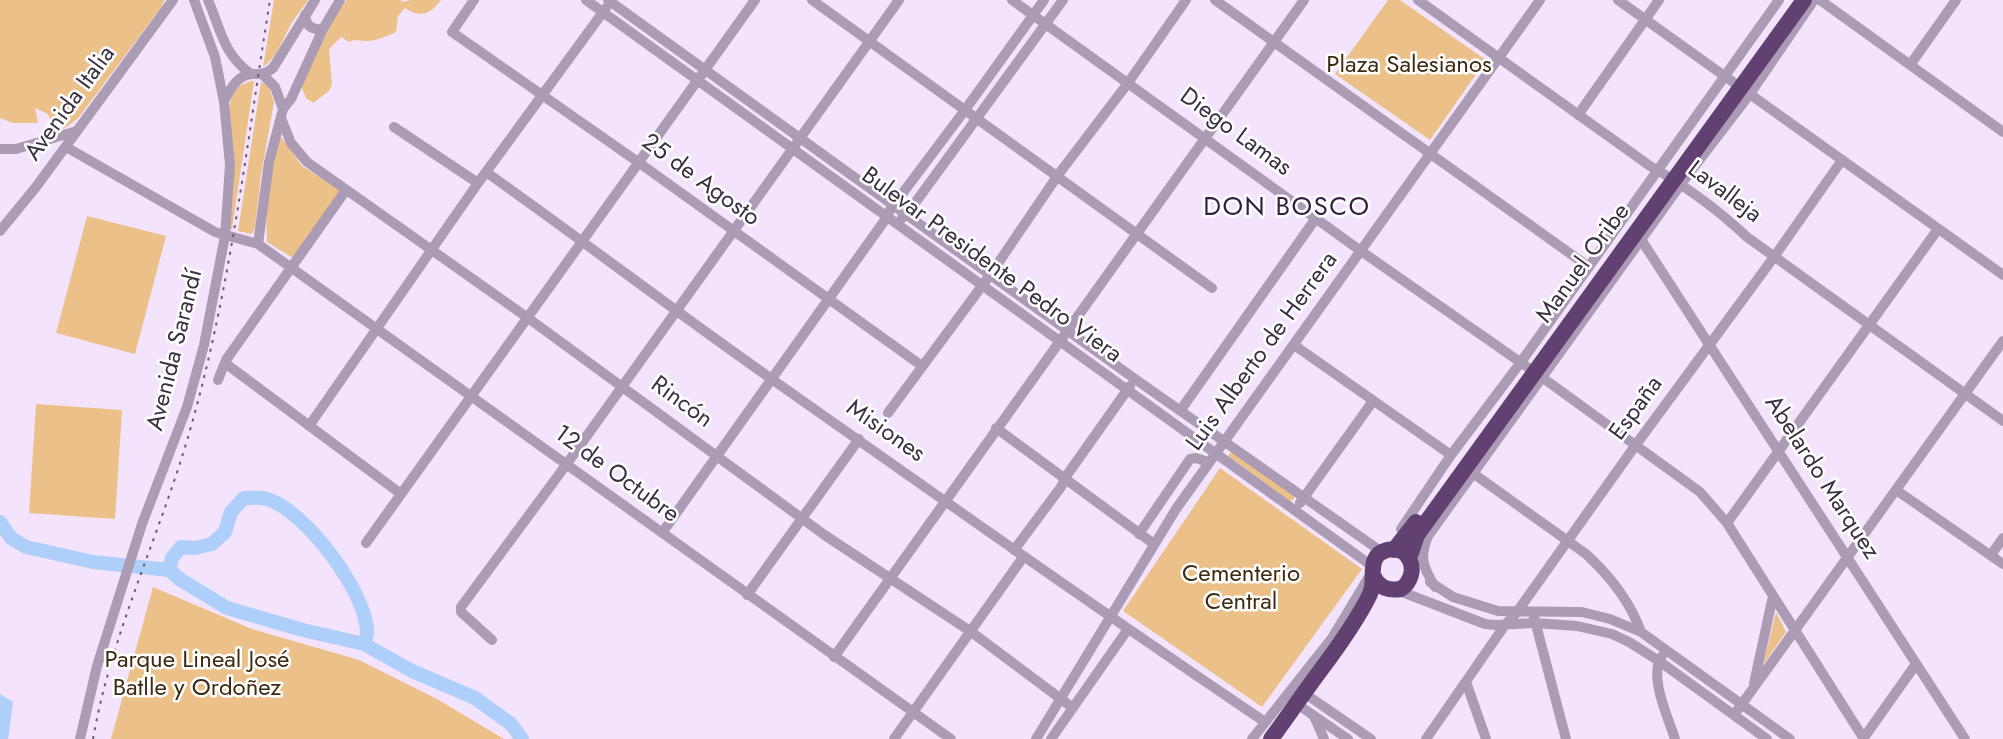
<!DOCTYPE html>
<html>
<head>
<meta charset="utf-8">
<style>
  body { margin:0 }
  canvas { display:block; background:#f4e3fd }
</style>
</head>
<body>
<canvas width="2003" height="739"></canvas>
<script>
const ctx = document.querySelector('canvas').getContext('2d');
ctx.lineJoin = 'round';
function paint(path, color) {
  ctx.fillStyle = color;
  ctx.fill(path, 'evenodd');
}
function strokePath(path, color, width, dash) {
  ctx.strokeStyle = color;
  ctx.lineWidth = width;
  ctx.lineCap = dash ? 'butt' : 'round';
  ctx.setLineDash(dash || []);
  ctx.stroke(path);
}
function label(font, color, halo, rows, align = 'center') {
  ctx.font = font + ' Jost,sans-serif';
  ctx.lineWidth = 5;
  ctx.setLineDash([]);
  ctx.textBaseline = 'middle';
  ctx.strokeStyle = halo;
  ctx.fillStyle = color;
  for (const [text, x, y, turn = 0] of rows) {
    ctx.save();
    ctx.translate(x, y);
    ctx.rotate((+turn || 0) * Math.PI / 180);
    ctx.textAlign = isNaN(turn) ? turn : align;
    if (halo) ctx.strokeText(text, 0, 0);
    ctx.fillText(text, 0, 0);
    ctx.restore();
  }
}
const green = new Path2D(`
  M 0,0 L 165,0 L 160,9 L 79,117 L 68,126 L 56,133 L 48,114 L 35,108 L 38,123 L 13,123 L 0,118 Z
  M 274,0 L 308,0 C 302,9 294,18 289,28 C 281,43 277,57 263,67 Z
  M 347,0 L 401,0 L 402,2 L 411,0 L 441,0 C 430,15 420,18 405,8 L 398,16 L 396,32 C 387,36 374,42 365,41 C 358,41 355,39 349,42 L 341,37 L 329,49 L 332,84 L 329,91 L 313,103 L 306,98 L 301,86 L 336,14 Z
  M 1388,0 L 1400,0 L 1486,60 L 1430,140 L 1335,74 Z
  M 251,81 L 254,81 L 232,229 L 230,229 L 234,181 L 229,108 L 232,95 L 239,86 Z
  M 261,82 L 269,87 L 274,102 L 261,175 L 255,227 L 252,234 L 238,231 Z
  M 279,134 L 302,166 L 340,190 L 293,258 L 267,242 C 265,205 270,168 279,134 Z
  M 87,216 L 166,236 L 135,354 L 56,333 Z
  M 36,404 L 122,410 L 115,519 L 29,513 Z
  M 1232,451 L 1294,496 L 1294,499 L 1290,501 L 1228,456 Z
  M 1220,468 L 1362,569 L 1262,707 L 1123,611 Z
  M 153,587 L 252,629 L 359,660 L 437,699 L 504,739 L 111,739 Z
  M 1776,612 L 1786,632 L 1763,665 Z`);
const water = new Path2D(`
  M 0,694 L 13,702 L 8,739 L 0,739 Z`);
const river = new Path2D(`
  M 0,522 L 11,538 L 26,547 L 93,562 L 169,570 L 181,580 L 227,608 L 303,630 L 364,644 L 412,671 L 475,698 L 511,724 L 522,739
  M 169,570 L 172,558 L 181,547 L 195,548 L 212,544 L 225,532 L 231,512 L 244,498 C 251,498 260,497 267,499 C 305,510 366,592 367,631 C 368,635 365,640 364,644`);
const minor = new Path2D(`
  M 208,0 C 221,30 223,54 251,74
  M 474,0 L 452,32 L 638,162 L 922,366
  M 586,0 L 1372,566
  M 608,0 L 1135,379 L 1382,552
  M 812,0 L 1212,288
  M 1012,0 L 1361,251 L 1543,378 L 1700,492 L 1727,523 L 1864,739
  M 1215,0 L 1589,267
  M 1418,0 L 1650,166 C 1686,186 1717,209 1747,237 L 2003,421
  M 1618,0 L 2003,275
  M 1820,0 L 2003,132
  M 305,15 C 306,26 312,30 323,29
  M 1910,65 L 1956,0
  M 224,101 C 230,90 236,76 251,74 C 261,74 264,75 273,68 L 315,0
  M 283,109 L 291,99 L 323,29 L 340,0
  M 1578,115 L 1659,0
  M 281,118 L 291,143 L 307,162 L 528,318 L 826,536 L 970,631 L 1073,708
  M 394,127 L 478,183
  M 66,147 L 215,232 L 258,244 L 951,739
  M 0,149 L 16,149 L 77,131
  M 486,172 C 582,240 676,312 773,380 C 936,495 1099,610 1265,722
  M 902,218 L 907,214 L 1063,0
  M 0,231 L 36,187 L 173,0
  M 1642,241 L 1965,739
  M 258,244 L 269,162 L 283,109 L 275,87 L 263,75
  M 1294,345 L 1451,455
  M 225,363 L 401,494
  M 218,380 L 226,360 L 346,190
  M 1180,411 L 1316,218
  M 888,413 L 990,275 L 1058,175 L 1128,83 L 1186,0
  M 309,426 L 478,183 L 606,8
  M 996,428 L 1154,544
  M 1474,474 L 1586,554 C 1610,576 1630,601 1641,632
  M 1896,490 L 2003,564
  M 1300,503 L 1373,401
  M 1727,523 L 1938,229
  M 1401,529 L 1451,455 L 1521,362 L 1779,0
  M 662,533 L 887,217 L 890,210 L 965,110 L 1044,0
  M 1139,534 L 1190,459 L 1196,458 L 1208,462
  M 366,543 L 755,0
  M 1014,550 L 1061,487 L 1067,475 L 1130,386
  M 1991,555 L 2003,538
  M 1430,582 L 1453,597 L 1498,611 L 1582,612 L 1610,619 L 1641,632 L 1790,739
  M 1435,587 C 1423,567 1419,558 1428,536 L 1681,184 L 1750,94 L 1814,0
  M 1397,590 L 1485,624 L 1496,625 L 1534,623 L 1577,626 L 1612,634 L 1629,642 L 1659,661 L 1767,739
  M 747,595 L 859,439
  M 1534,617 L 1566,739
  M 492,640 L 461,612 L 461,607 L 566,465 L 899,0
  M 1662,656 C 1648,676 1668,717 1675,739
  M 834,657 L 1304,0
  M 1466,682 L 1486,739
  M 1754,683 L 1773,596
  M 1304,693 L 1371,739
  M 1297,704 L 1348,739
  M 1734,715 L 2003,341
  M 1314,716 L 1324,739
  M 80,739 L 97,666 L 142,524 L 187,407 L 204,345 L 225,236 L 230,165 L 224,102 L 215,57 L 194,0
  M 894,739 L 1024,556
  M 1036,739 L 1176,509 L 1540,0
  M 1051,739 L 1128,629
  M 1252,739 L 1332,638 L 1370,575
  M 1426,739 L 1505,625 L 1517,612 L 1635,446 L 1774,257 L 1842,160
  M 1863,739 L 1916,664`);
const highway = new Path2D(`
  M 1394,550 L 1416,522
  M 1409,559 L 1417,535 L 1804,0
  M 1271,739 C 1287,717 1303,694 1320,671 C 1338,647 1357,621 1370,594 C 1377,579 1365,556 1387,550 C 1411,544 1421,575 1401,589 C 1389,591 1379,588 1374,577`);
const rail = new Path2D(`
  M 93,739 C 112,630 163,529 192,423 C 231,285 247,142 270,0`);
const parkNames = [
  ["Plaza Salesianos",1409,66],
  ["Cementerio",1241,575],
  ["Central",1241,603],
  ["Parque Lineal José",197,661],
  ["Batlle y Ordoñez",197,689]
];
const streetNames = [
  ["Avenida Italia",71,104,-54],
  ["Diego Lamas",1235,133,36],
  ["25 de Agosto",700,181,36],
  ["Lavalleja",1724,193,37],
  ["Manuel Oribe",1584,264,-54],
  ["Bulevar Presidente Pedro Viera",991,266,36],
  ["Avenida Sarandí",176,350,-76],
  ["Luis Alberto de Herrera",1263,352,-54],
  ["Rincón",681,403,36],
  ["España",1637,409,-54],
  ["Misiones",885,432,35],
  ["12 de Octubre",616,475,36],
  ["Abelardo Marquez",1821,478,57]
];
const neighbourhoodNames = [
  ["DON BOSCO",1287,209]
];
paint(green, '#ebc189');
paint(water, '#adcffa');
strokePath(river, '#adcffa', 14);
strokePath(minor, '#ab9bb4', 10);
strokePath(highway, '#624172', 16);
strokePath(rail, '#685c6f', 2, [3, 6]);
label('24px', '#3d2b11', '#fff', parkNames);
label('24px', '#3c3142', '#fff', streetNames);
ctx.letterSpacing = '1.5px';
label('26px', '#351f40', '#fff', neighbourhoodNames);
ctx.letterSpacing = '0px';
</script>
</body>
</html>
